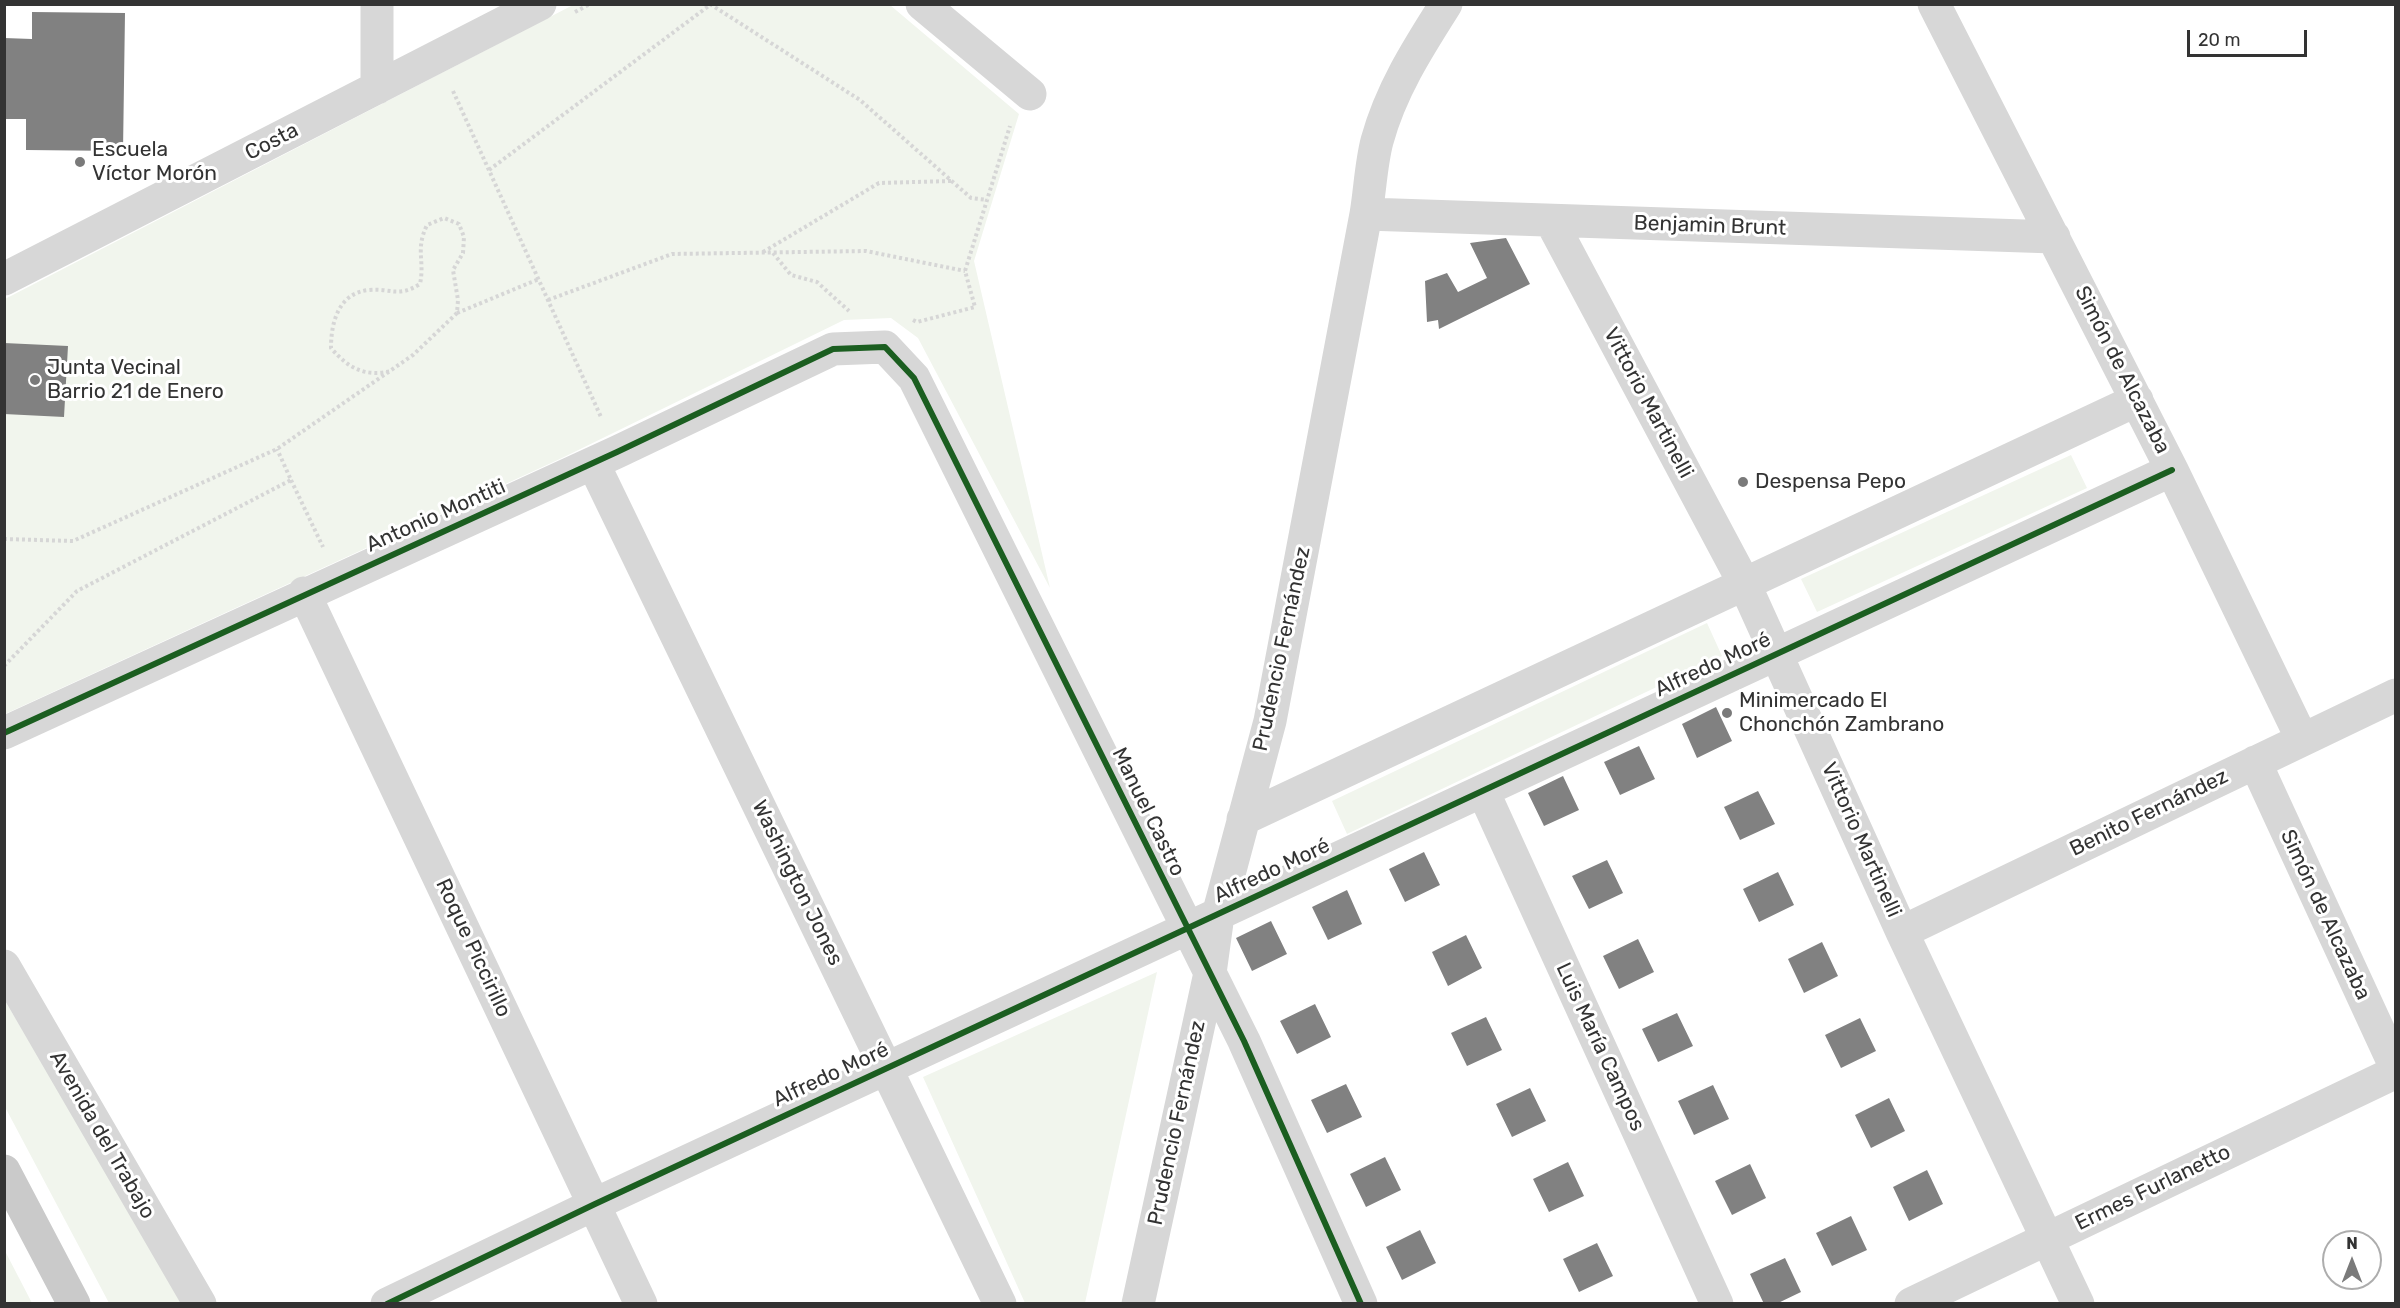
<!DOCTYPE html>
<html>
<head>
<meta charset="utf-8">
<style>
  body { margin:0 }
  #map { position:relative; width:2400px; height:1308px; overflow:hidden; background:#fff; font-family:Rubik,sans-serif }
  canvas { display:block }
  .frame { position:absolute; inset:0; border:6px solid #333; pointer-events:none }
  .north { position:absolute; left:2322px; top:1230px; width:60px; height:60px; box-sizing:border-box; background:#fff; border:2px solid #adadad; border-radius:50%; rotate:0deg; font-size:16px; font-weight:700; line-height:24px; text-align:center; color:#333 }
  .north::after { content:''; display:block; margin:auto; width:21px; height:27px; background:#7a7a7a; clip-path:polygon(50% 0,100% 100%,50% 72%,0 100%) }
  .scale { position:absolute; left:2187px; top:30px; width:120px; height:27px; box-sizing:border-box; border:3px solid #333; border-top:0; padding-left:8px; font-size:18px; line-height:21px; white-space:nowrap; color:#333; -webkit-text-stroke:4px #fff; paint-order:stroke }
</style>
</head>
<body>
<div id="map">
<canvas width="2400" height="1308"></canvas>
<div class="frame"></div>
<div class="north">N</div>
<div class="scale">20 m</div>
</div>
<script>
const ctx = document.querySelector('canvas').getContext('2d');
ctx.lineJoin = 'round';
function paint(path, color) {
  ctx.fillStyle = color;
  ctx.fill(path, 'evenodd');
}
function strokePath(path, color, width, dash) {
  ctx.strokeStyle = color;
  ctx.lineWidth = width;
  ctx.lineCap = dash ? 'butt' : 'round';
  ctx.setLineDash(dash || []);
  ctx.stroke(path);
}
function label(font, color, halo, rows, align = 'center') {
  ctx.font = font + ' Rubik,sans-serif';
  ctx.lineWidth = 6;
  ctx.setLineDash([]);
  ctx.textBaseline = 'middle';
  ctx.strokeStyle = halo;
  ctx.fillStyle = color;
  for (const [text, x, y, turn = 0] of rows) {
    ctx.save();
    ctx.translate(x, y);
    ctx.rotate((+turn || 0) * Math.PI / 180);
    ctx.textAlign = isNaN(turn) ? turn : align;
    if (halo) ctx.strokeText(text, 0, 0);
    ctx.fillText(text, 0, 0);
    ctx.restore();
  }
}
const green = new Path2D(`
  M 573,5 L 890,5 L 1019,114 L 974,261 L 1050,588 L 918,338 L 891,318 L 844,320 L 562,458 L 5,714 L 5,299 Z
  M 2071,455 L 2087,488 L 1817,612 L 1801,579 Z
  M 1707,623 L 1722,656 L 1347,834 L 1332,801 Z
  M 1157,972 L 1085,1303 L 1025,1303 L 923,1077 Z
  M 4,999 L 184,1303 L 109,1303 L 5,1107 Z
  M 4,1251 L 5,1251 L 32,1303 L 5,1303 Z`);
const building = new Path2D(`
  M 32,12 L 125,13 L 123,151 L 26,150 L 26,119 L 4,119 L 4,38 L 32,39 Z
  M 1506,238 L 1530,284 L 1439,329 L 1438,320 L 1427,322 L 1425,281 L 1447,273 L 1458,292 L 1487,278 L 1470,243 Z
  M 4,343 L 68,346 L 64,417 L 4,414 Z
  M 1716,707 L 1732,741 L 1697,758 L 1682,724 Z
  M 1639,746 L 1655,779 L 1620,795 L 1604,762 Z
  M 1563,776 L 1579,810 L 1544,826 L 1528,793 Z
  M 1758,791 L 1775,824 L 1740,840 L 1724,807 Z
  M 1424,852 L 1440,885 L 1405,902 L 1389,869 Z
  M 1607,860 L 1623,893 L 1589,909 L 1572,876 Z
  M 1778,872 L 1794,905 L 1759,922 L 1743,889 Z
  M 1347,890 L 1362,924 L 1328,940 L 1312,907 Z
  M 1271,921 L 1287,954 L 1252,971 L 1236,938 Z
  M 1466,935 L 1482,968 L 1448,986 L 1432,952 Z
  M 1638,939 L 1654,972 L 1619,989 L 1603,956 Z
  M 1822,942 L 1838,976 L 1804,993 L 1788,959 Z
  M 1315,1004 L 1331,1037 L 1297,1054 L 1280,1021 Z
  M 1677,1013 L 1693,1046 L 1658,1062 L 1642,1029 Z
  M 1486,1017 L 1502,1050 L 1467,1066 L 1451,1033 Z
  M 1860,1018 L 1876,1051 L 1841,1068 L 1825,1035 Z
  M 1346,1084 L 1362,1117 L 1327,1133 L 1311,1100 Z
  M 1713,1085 L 1729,1119 L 1694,1135 L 1678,1101 Z
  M 1530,1088 L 1546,1121 L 1512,1137 L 1496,1104 Z
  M 1889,1098 L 1905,1131 L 1871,1148 L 1855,1115 Z
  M 1385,1157 L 1401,1190 L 1366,1207 L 1350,1174 Z
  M 1568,1162 L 1584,1196 L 1549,1212 L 1533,1179 Z
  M 1750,1164 L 1766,1198 L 1732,1215 L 1715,1181 Z
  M 1927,1170 L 1943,1204 L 1909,1221 L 1893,1187 Z
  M 1851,1216 L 1867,1250 L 1832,1266 L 1816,1233 Z
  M 1420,1230 L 1436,1263 L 1402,1280 L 1386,1247 Z
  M 1597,1243 L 1613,1276 L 1579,1292 L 1563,1259 Z
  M 1785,1258 L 1801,1292 L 1776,1304 L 1764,1304 L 1750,1274 Z`);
const path = new Path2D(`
  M 710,4 L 860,100 L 971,198 L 987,200
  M 575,12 L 590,4
  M 453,91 L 601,417
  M 489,170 L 710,5
  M 763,252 L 879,183 L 952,181
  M 773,253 L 791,275 L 817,282 L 849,311
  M 548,300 L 672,254 L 866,251 L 965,271
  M 457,313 L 539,279
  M 913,320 L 917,322 L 975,307 L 965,271 L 1010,126
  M 291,480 L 323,547
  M 4,539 L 73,541 L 277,449 L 413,355 L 457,313 L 458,300 L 453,270 L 463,253 L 464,237 L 459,224 L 444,218 L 427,225 C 415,250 425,260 420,284 C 398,298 391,288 369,290 C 338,293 331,323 331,348 C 349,369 365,377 392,371
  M 4,666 L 77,591 L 291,480 L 277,449`);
const minor = new Path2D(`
  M 922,4 L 1030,94
  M 1934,4 L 2172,470 L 2302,739
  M 377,88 L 377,4
  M 1366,214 L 2054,237
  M 1551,221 L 1745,585 L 1902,932 L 2078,1304
  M 4,279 L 540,4
  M 593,463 L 1000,1304
  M 304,593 L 641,1304
  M 4,733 L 617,452 L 833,349 L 885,347 L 914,378 L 1244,1041 L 1361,1304
  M 2255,762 L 2396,1068
  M 1483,791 L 1717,1304
  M 1243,819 L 2137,400
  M 1902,932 L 2396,695
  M 4,966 L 200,1304
  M 387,1304 L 595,1204 L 2172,470
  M 1138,1304 L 1210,973 L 1218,915 L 1270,721 L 1366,214 C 1370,190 1371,164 1377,141 C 1391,90 1418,48 1446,4
  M 1911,1304 L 2396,1072`);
const major = new Path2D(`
  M 4,1171 L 74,1304`);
const cycleway = new Path2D(`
  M 4,733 L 617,452 L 833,349 L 885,347 L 914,378 L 1244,1041 L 1361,1304
  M 387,1304 L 595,1204 L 2172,470`);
const markers = [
  [80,162,6,"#7a7a7a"],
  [35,380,6,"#7a7a7a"],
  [1743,482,6,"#7a7a7a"],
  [1727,713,6,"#7a7a7a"]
];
const streetNames = [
  ["Costa",272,142,-27],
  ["Benjamin Brunt",1710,226,2],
  ["Simón de Alcazaba",2122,370,63],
  ["Vittorio Martinelli",1648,403,62],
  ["Antonio Montiti",436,516,-24],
  ["Prudencio Fernández",1282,649,-78],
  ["Alfredo Moré",1713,665,-25],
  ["Manuel Castro",1148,812,64],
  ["Benito Fernández",2149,813,-26],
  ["Vittorio Martinelli",1861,840,66],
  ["Alfredo Moré",1272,871,-25],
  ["Washington Jones",797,883,64],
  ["Simón de Alcazaba",2325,915,65],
  ["Roque Piccirillo",473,948,65],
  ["Luis María Campos",1600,1047,65],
  ["Alfredo Moré",831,1075,-25],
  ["Prudencio Fernández",1177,1123,-78],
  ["Avenida del Trabajo",102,1135,60],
  ["Ermes Furlanetto",2153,1188,-26]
];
const poiNames = [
  ["Escuela",92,150],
  ["Víctor Morón",92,174],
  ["Junta Vecinal",47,368],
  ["Barrio 21 de Enero",47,392],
  ["Despensa Pepo",1755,482],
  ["Minimercado El",1739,701],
  ["Chonchón Zambrano",1739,725]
];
paint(green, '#f1f5ed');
paint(building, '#818181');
strokePath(path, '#d6d6d6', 4, [3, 3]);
strokePath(minor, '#d7d7d7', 33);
strokePath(major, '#cacaca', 33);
strokePath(cycleway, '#1b5e20', 6);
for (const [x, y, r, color] of markers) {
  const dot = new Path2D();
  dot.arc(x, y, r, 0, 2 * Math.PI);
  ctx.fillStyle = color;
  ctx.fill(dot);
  strokePath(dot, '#fff', 2);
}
label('21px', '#333', '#fff', streetNames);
label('21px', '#333', '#fff', poiNames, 'left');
</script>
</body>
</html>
